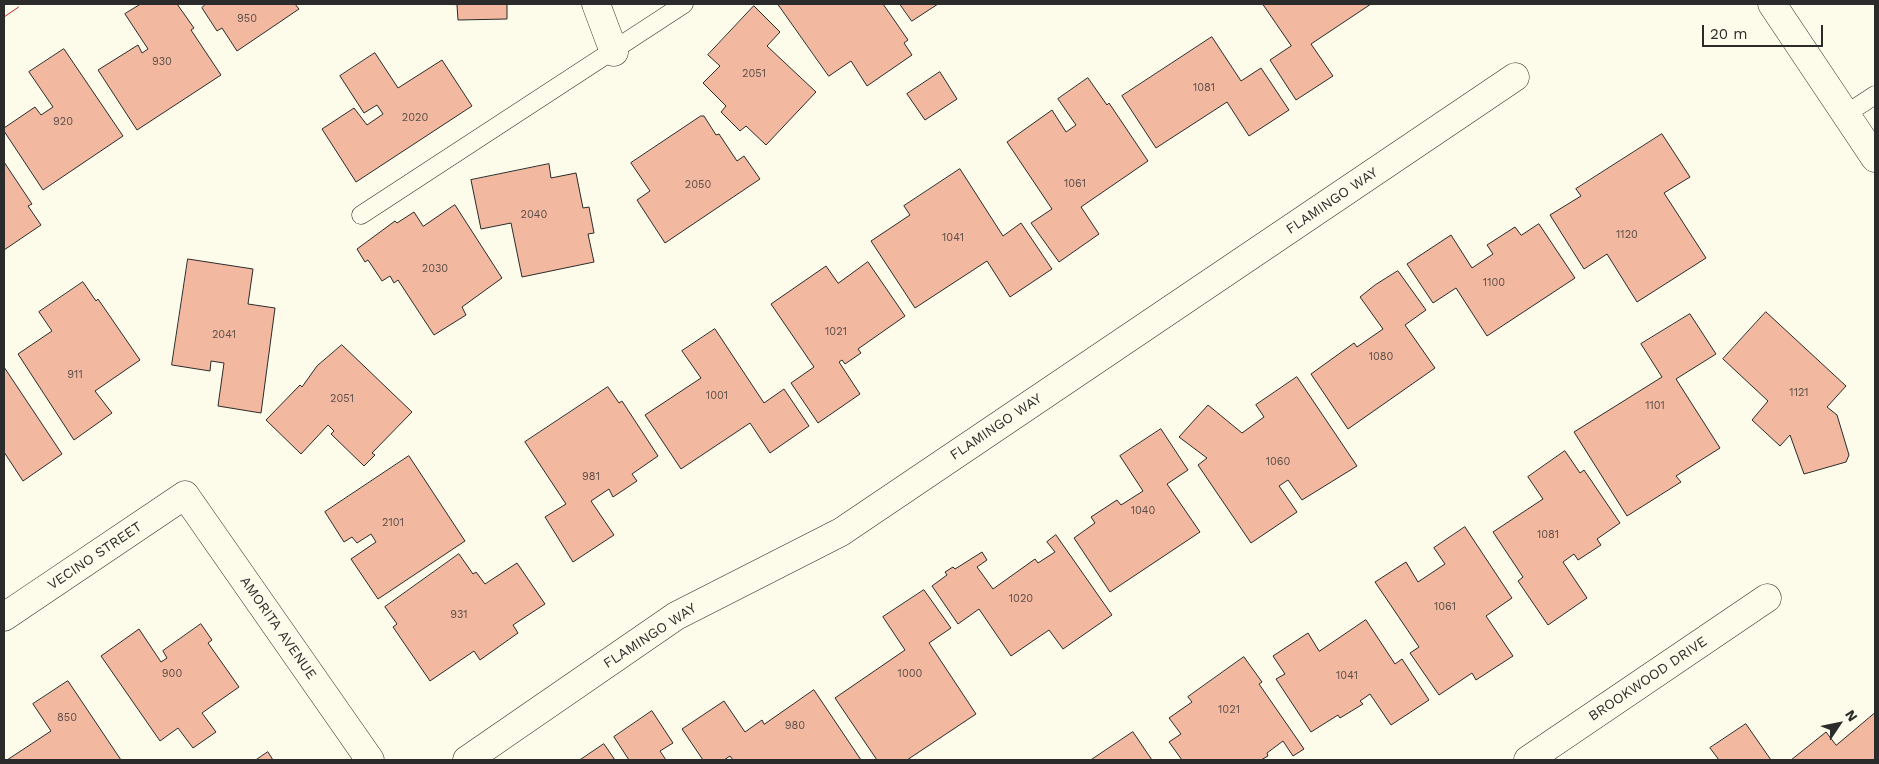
<!DOCTYPE html>
<html>
<head>
<meta charset="utf-8">
<style>
  body { margin:0 }
  #map { position:relative; width:1879px; height:764px; overflow:hidden; background:#fdfbea; font-family:"Work Sans",sans-serif }
  canvas { display:block }
  .frame { position:absolute; inset:0; border:5px solid #2b2b2b; pointer-events:none }
  .north { position:absolute; left:1814px; top:699px; width:50px; height:50px; -webkit-text-stroke:4px #fdfbea; paint-order:stroke; rotate:56deg; font-size:14px; font-weight:700; line-height:20px; text-align:center; color:#2b2b2b }
  .north::after { content:''; display:block; margin:auto; width:18px; height:22px; background:#2b2b2b; clip-path:polygon(50% 0,100% 100%,50% 72%,0 100%) }
  .scale { position:absolute; left:1702px; top:25px; width:121px; height:22px; box-sizing:border-box; border:2px solid #2b2b2b; border-top:0; padding-left:6px; font-size:15px; line-height:18px; white-space:nowrap; color:#2b2b2b; -webkit-text-stroke:4px #fdfbea; paint-order:stroke }
</style>
</head>
<body>
<div id="map">
<canvas width="1879" height="764"></canvas>
<div class="frame"></div>
<div class="north">N</div>
<div class="scale">20 m</div>
</div>
<script>
const ctx = document.querySelector('canvas').getContext('2d');
ctx.lineJoin = 'round';
function paint(path, color) {
  ctx.fillStyle = color;
  ctx.fill(path, 'evenodd');
}
function strokePath(path, color, width, dash) {
  ctx.strokeStyle = color;
  ctx.lineWidth = width;
  ctx.lineCap = dash ? 'butt' : 'round';
  ctx.setLineDash(dash || []);
  ctx.stroke(path);
}
function label(font, color, halo, rows, align = 'center') {
  ctx.font = font + ' "Work Sans",sans-serif';
  ctx.lineWidth = 4;
  ctx.setLineDash([]);
  ctx.textBaseline = 'middle';
  ctx.strokeStyle = halo;
  ctx.fillStyle = color;
  for (const [text, x, y, turn = 0] of rows) {
    ctx.save();
    ctx.translate(x, y);
    ctx.rotate((+turn || 0) * Math.PI / 180);
    ctx.textAlign = isNaN(turn) ? turn : align;
    if (halo) ctx.strokeText(text, 0, 0);
    ctx.fillText(text, 0, 0);
    ctx.restore();
  }
}
const building = new Path2D(`
  M 141,4 L 177,4 L 194,28 L 191,30 L 221,75 L 137,130 L 98,70 L 138,45 L 142,53 L 148,49 L 125,14 Z
  M 206,4 L 295,4 L 299,9 L 237,51 L 222,28 L 217,31 L 202,8 Z
  M 400,4 L 507,4 L 507,19 L 458,20 L 457,5 Z
  M 778,4 L 883,4 L 908,40 L 904,43 L 912,55 L 867,86 L 851,61 L 829,76 Z
  M 900,4 L 938,4 L 912,21 Z
  M 1263,4 L 1371,4 L 1311,44 L 1333,76 L 1296,100 L 1270,60 L 1291,46 Z
  M 754,6 L 780,32 L 767,46 L 816,92 L 766,145 L 746,126 L 740,131 L 721,112 L 726,106 L 703,83 L 720,66 L 708,55 Z
  M 1212,37 L 1241,81 L 1261,68 L 1289,110 L 1249,136 L 1227,102 L 1156,148 L 1122,96 Z
  M 64,49 L 123,136 L 43,190 L 4,131 L 4,128 L 35,107 L 41,115 L 53,107 L 29,72 Z
  M 375,53 L 398,88 L 442,60 L 472,106 L 356,182 L 322,129 L 354,108 L 367,125 L 383,114 L 377,105 L 364,113 L 340,76 Z
  M 940,72 L 957,99 L 925,120 L 907,94 Z
  M 1088,78 L 1107,105 L 1109,103 L 1148,161 L 1081,207 L 1099,234 L 1059,262 L 1031,223 L 1052,209 L 1007,142 L 1052,110 L 1066,132 L 1076,125 L 1058,99 Z
  M 701,116 L 704,116 L 716,135 L 719,134 L 737,161 L 744,156 L 760,179 L 665,243 L 637,200 L 650,191 L 631,163 Z
  M 1662,134 L 1690,177 L 1664,193 L 1706,258 L 1637,302 L 1607,254 L 1584,269 L 1550,215 L 1581,196 L 1576,189 Z
  M 4,162 L 32,204 L 28,206 L 41,225 L 4,250 Z
  M 549,164 L 551,178 L 576,173 L 583,208 L 589,207 L 594,233 L 588,234 L 594,262 L 522,277 L 511,223 L 481,229 L 471,180 Z
  M 960,169 L 1003,236 L 1021,223 L 1052,269 L 1010,297 L 987,261 L 915,308 L 871,241 L 910,215 L 904,206 Z
  M 455,205 L 502,278 L 462,307 L 466,315 L 434,335 L 398,280 L 394,283 L 390,276 L 382,281 L 368,260 L 365,262 L 357,249 L 395,221 L 397,223 L 414,212 L 423,226 Z
  M 1539,224 L 1575,278 L 1487,336 L 1456,288 L 1433,303 L 1407,264 L 1451,235 L 1472,268 L 1493,254 L 1487,245 L 1515,227 L 1521,235 Z
  M 188,259 L 253,269 L 248,304 L 275,308 L 261,413 L 218,406 L 224,363 L 211,361 L 210,371 L 172,365 Z
  M 868,262 L 905,316 L 858,349 L 861,353 L 845,364 L 842,360 L 839,362 L 860,394 L 818,423 L 791,383 L 814,367 L 771,304 L 826,266 L 838,283 Z
  M 1398,271 L 1426,310 L 1405,325 L 1435,368 L 1348,429 L 1311,374 L 1354,343 L 1357,347 L 1383,329 L 1360,297 L 1375,285 Z
  M 83,282 L 96,301 L 98,299 L 140,360 L 95,391 L 112,413 L 74,440 L 18,354 L 52,331 L 39,312 Z
  M 1766,312 L 1846,386 L 1827,407 L 1837,415 L 1849,455 L 1846,462 L 1804,474 L 1790,435 L 1780,446 L 1752,420 L 1768,401 L 1723,359 Z
  M 1690,314 L 1716,354 L 1676,379 L 1720,448 L 1676,476 L 1681,482 L 1627,516 L 1574,432 L 1662,377 L 1641,344 Z
  M 715,329 L 764,403 L 784,389 L 809,426 L 770,453 L 750,423 L 681,469 L 645,415 L 701,378 L 682,351 Z
  M 342,345 L 412,412 L 372,453 L 375,455 L 364,466 L 331,434 L 334,431 L 328,425 L 301,454 L 266,420 L 300,385 L 302,387 L 317,366 Z
  M 4,367 L 62,454 L 23,481 L 4,452 Z
  M 1297,377 L 1357,466 L 1302,500 L 1288,480 L 1279,486 L 1297,512 L 1251,543 L 1198,465 L 1207,458 L 1179,437 L 1208,405 L 1242,433 L 1264,417 L 1256,405 Z
  M 608,387 L 619,403 L 622,401 L 658,456 L 632,474 L 637,481 L 613,497 L 609,489 L 591,501 L 614,535 L 573,562 L 545,517 L 566,504 L 525,442 Z
  M 1161,429 L 1188,470 L 1167,484 L 1200,532 L 1110,592 L 1074,538 L 1095,523 L 1091,517 L 1117,500 L 1121,505 L 1143,491 L 1120,456 Z
  M 1565,451 L 1580,473 L 1584,470 L 1620,523 L 1597,539 L 1601,545 L 1578,560 L 1574,554 L 1563,562 L 1587,598 L 1548,625 L 1518,581 L 1523,577 L 1493,532 L 1543,499 L 1528,477 Z
  M 409,456 L 465,541 L 378,599 L 351,559 L 376,542 L 371,534 L 357,543 L 352,537 L 344,542 L 325,512 Z
  M 1465,527 L 1512,598 L 1486,616 L 1513,656 L 1476,680 L 1472,673 L 1439,695 L 1410,653 L 1419,647 L 1375,582 L 1406,562 L 1418,582 L 1445,564 L 1434,548 Z
  M 1056,535 L 1112,615 L 1063,649 L 1049,630 L 1011,656 L 979,609 L 958,624 L 932,586 L 947,575 L 945,572 L 953,567 L 955,569 L 982,552 L 987,560 L 977,567 L 993,589 L 1035,559 L 1038,563 L 1055,552 L 1047,542 Z
  M 459,554 L 473,574 L 476,572 L 485,584 L 517,563 L 545,604 L 513,625 L 518,633 L 480,660 L 474,651 L 430,681 L 393,627 L 397,624 L 385,607 Z
  M 924,590 L 951,628 L 929,643 L 976,714 L 907,760 L 877,760 L 835,698 L 905,650 L 883,617 Z
  M 1366,620 L 1395,664 L 1402,659 L 1429,700 L 1391,725 L 1370,694 L 1360,701 L 1363,704 L 1340,718 L 1338,715 L 1311,732 L 1276,679 L 1285,674 L 1273,656 L 1308,633 L 1319,651 Z
  M 201,624 L 212,640 L 208,643 L 239,687 L 202,713 L 216,732 L 193,748 L 178,728 L 160,741 L 101,656 L 139,629 L 161,662 L 167,658 L 163,651 Z
  M 1244,657 L 1262,682 L 1259,684 L 1304,749 L 1293,756 L 1283,741 L 1267,753 L 1268,756 L 1261,760 L 1182,760 L 1169,742 L 1181,734 L 1169,718 L 1192,702 L 1188,697 Z
  M 68,681 L 121,760 L 7,760 L 51,731 L 33,704 Z
  M 814,690 L 861,760 L 733,760 L 730,756 L 724,760 L 703,760 L 682,729 L 724,701 L 745,732 L 762,720 L 764,724 Z
  M 652,711 L 673,743 L 660,751 L 666,760 L 629,760 L 614,737 Z
  M 1875,713 L 1875,760 L 1791,760 L 1826,732 L 1836,745 Z
  M 1746,724 L 1771,760 L 1719,760 L 1710,748 Z
  M 1133,732 L 1152,760 L 1091,760 Z
  M 604,744 L 615,760 L 580,760 Z
  M 268,752 L 273,760 L 256,760 Z`);
const service = new Path2D(`
  M 1846,114 L 1875,95
  M 361,215 L 684,4`);
const minor = new Path2D(`
  M 596,4 L 614,52
  M 1772,4 L 1875,158
  M 4,617 L 185,495 L 370,760
  M 467,760 L 676,616 L 841,532 L 1515,77
  M 1528,760 L 1767,598`);
const power = new Path2D(`
  M 4,17 L 23,4`);
const numberNames = [
  ["950",247,19],
  ["930",162,62],
  ["2051",754,74],
  ["1081",1204,88],
  ["2020",415,118],
  ["920",63,122],
  ["1061",1075,184],
  ["2050",698,185],
  ["2040",534,215],
  ["1120",1627,235],
  ["1041",953,238],
  ["2030",435,269],
  ["1100",1494,283],
  ["1021",836,332],
  ["2041",224,335],
  ["1080",1381,357],
  ["911",75,375],
  ["1121",1799,393],
  ["1001",717,396],
  ["2051",342,399],
  ["1101",1655,406],
  ["1060",1278,462],
  ["981",591,477],
  ["1040",1143,511],
  ["2101",393,523],
  ["1081",1548,535],
  ["1020",1021,599],
  ["1061",1445,607],
  ["931",459,615],
  ["900",172,674],
  ["1000",910,674],
  ["1041",1347,676],
  ["1021",1229,710],
  ["850",67,718],
  ["980",795,726]
];
const streetNames = [
  ["FLAMINGO WAY",1332,201,-34],
  ["FLAMINGO WAY",996,427,-34],
  ["VECINO STREET",95,556,-34],
  ["AMORITA AVENUE",278,628,55],
  ["FLAMINGO WAY",650,636,-33],
  ["BROOKWOOD DRIVE",1648,679,-34]
];
paint(building, '#f2b8a0');
strokePath(building, '#2b2b2b', 1);
strokePath(service, '#2b2b2b', 19);
strokePath(minor, '#2b2b2b', 29);
strokePath(service, '#fdfbea', 18);
strokePath(minor, '#fdfbea', 28);
strokePath(power, '#c62828', 1, [18, 4, 2.5, 4]);
label('11px', '#5d4e48', null, numberNames);
label('14px', '#2b2b2b', '#fdfbea', streetNames);
</script>
</body>
</html>
